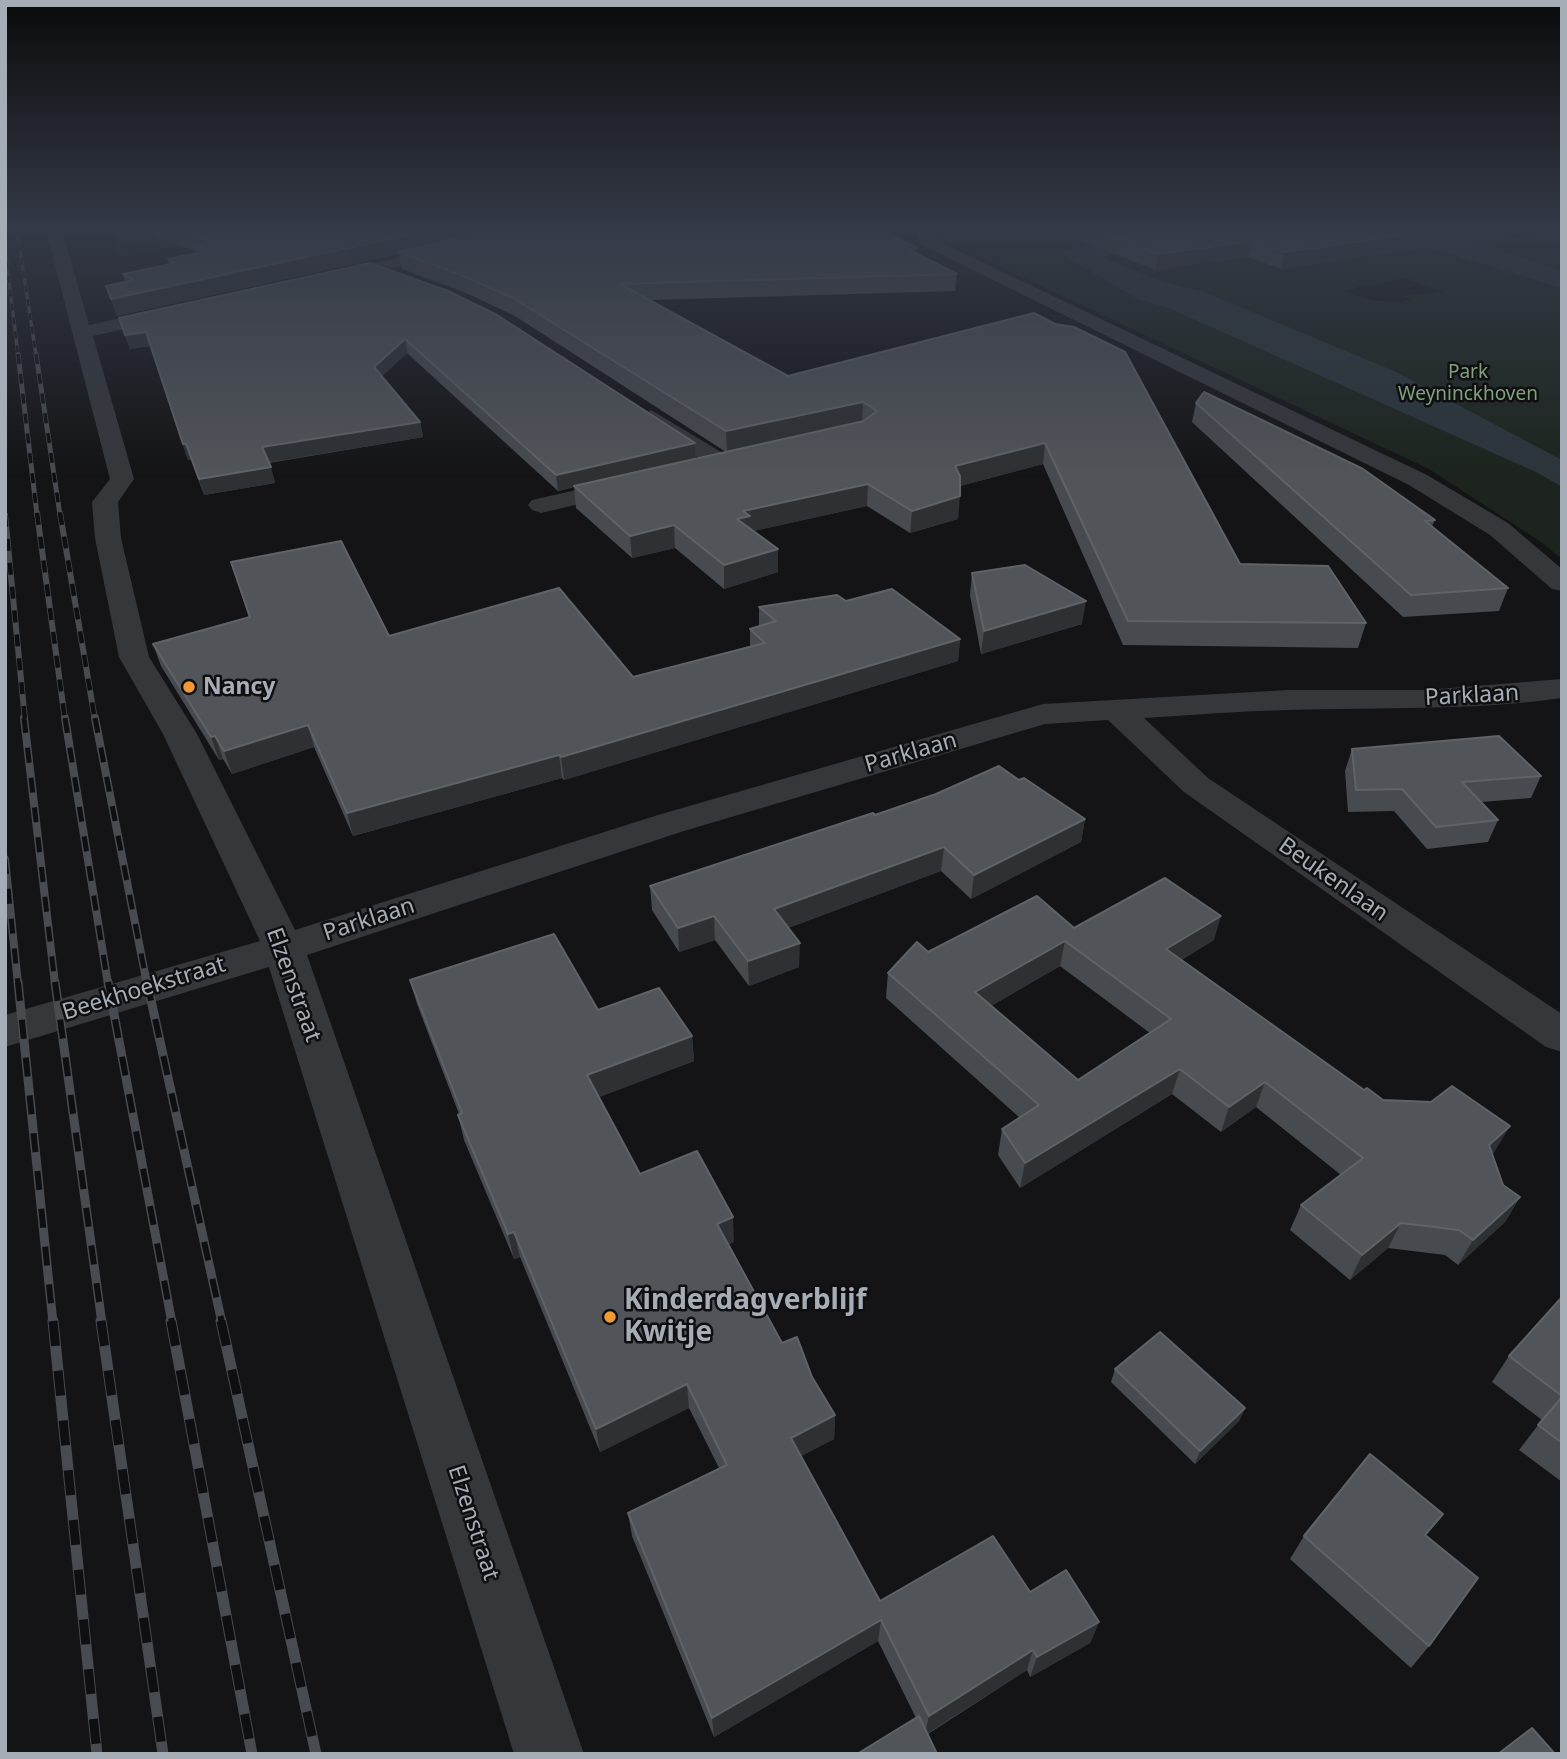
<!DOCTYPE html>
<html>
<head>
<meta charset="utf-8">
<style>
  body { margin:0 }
  #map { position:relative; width:1567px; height:1759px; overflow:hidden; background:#141416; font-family:"Noto Sans",sans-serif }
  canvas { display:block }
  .frame { position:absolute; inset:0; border:7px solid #a6adb6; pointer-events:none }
</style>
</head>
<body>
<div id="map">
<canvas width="1567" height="1759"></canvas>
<div class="frame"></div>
</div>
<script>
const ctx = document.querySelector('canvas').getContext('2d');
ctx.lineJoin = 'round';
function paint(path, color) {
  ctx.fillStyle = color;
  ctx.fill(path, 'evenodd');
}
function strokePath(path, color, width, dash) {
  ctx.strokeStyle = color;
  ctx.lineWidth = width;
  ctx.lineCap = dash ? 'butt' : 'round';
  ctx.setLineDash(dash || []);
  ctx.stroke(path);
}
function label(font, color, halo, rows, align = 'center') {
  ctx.font = font + ' "Noto Sans",sans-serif';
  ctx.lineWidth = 5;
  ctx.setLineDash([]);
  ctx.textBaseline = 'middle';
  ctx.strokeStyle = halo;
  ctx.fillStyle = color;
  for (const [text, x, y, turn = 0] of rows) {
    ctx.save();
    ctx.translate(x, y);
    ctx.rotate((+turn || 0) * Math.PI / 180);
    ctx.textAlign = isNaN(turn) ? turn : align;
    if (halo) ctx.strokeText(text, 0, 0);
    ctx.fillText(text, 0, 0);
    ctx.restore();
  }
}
const green = new Path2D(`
  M 112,230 L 277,230 L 120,257 Z
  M 980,230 L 1477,230 L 1508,239 L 1562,231 L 1562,559 L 1541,542 L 1429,469 L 935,236 ZM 1405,278 L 1444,292 L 1402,296 L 1411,300 C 1387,305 1365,299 1342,291 L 1358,288 L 1353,285 L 1371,286 Z`);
const water = new Path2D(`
  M 1166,230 L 1139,248 L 1101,257 L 1163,282 L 1204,292 L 1394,371 L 1562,460 L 1562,487 L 1538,473 L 1169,308 L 1138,299 L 1061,254 L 1066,250 Z
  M 1370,230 L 1433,230 L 1562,271 L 1562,288 Z`);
const minor = new Path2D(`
  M 46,230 L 62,230 L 89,325 L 172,307 L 181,313 L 178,317 L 93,336 L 134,479 L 118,502 L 121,538 L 149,657 L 197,734 L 295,930 L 658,815 L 1043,704 L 1288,690 L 1426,690 L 1562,679 L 1562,698 C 1471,711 1380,707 1288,710 C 1240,711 1192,715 1144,718 L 1208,778 L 1562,1014 L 1562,1052 L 1546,1047 L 1184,792 L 1108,720 L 1045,724 L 684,831 L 307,955 L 584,1754 L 514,1754 L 269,967 L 5,1047 L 5,1015 L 260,941 L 163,734 L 119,657 L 95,538 L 92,502 L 110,479 Z
  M 520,230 L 550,230 L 330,283 L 321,278 L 330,273 Z
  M 930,230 L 963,230 L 934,239 L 1427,475 L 1508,523 L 1562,569 L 1562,591 L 1552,589 L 1490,535 L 1409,485 L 922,245 L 917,236 Z
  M 651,410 L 726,455 L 758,448 L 766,450 L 770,455 L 766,460 C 750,464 730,472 714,468 L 643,422 L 640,417 Z
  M 625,479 L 634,481 L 637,486 L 634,491 L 541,513 L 532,510 L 528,505 L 532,500 Z`);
const railFar5 = new Path2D(`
  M 17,230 L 36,355
  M 5,248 L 18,355`);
const railFar4 = new Path2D(`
  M 18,354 L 37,515
  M 36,354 L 60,515`);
const railFar3 = new Path2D(`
  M 37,513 L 65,720
  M 60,513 L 95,720
  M 5,515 L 25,720`);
const railFar2 = new Path2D(`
  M 24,718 L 55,984
  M 65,718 L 108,984
  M 95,718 L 147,984
  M 5,859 L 18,984`);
const railFar1 = new Path2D(`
  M 18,982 L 53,1323
  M 55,982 L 102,1323
  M 108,982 L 172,1323
  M 147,982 L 222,1323`);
const rail = new Path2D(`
  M 53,1321 L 97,1754
  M 101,1321 L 163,1754
  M 171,1321 L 252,1754
  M 221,1321 L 316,1754`);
const wall = new Path2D(`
  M 136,230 L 883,230 L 917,248 L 917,254 L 957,274 L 955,291 L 650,300 L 788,376 L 1034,313 L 1240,564 L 1366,623 L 1358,648 L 1123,645 L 1043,464 L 960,486 L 958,519 L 910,533 L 867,506 L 753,531 L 778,572 L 724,589 L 675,548 L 632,558 L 576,508 L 574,487 L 558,491 L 407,353 L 382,376 L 420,422 L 423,437 L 269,463 L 275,483 L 204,495 L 191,460 L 188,460 L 150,346 L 130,349 L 119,318 L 370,263 L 695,443 L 696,459 L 726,452 L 515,316 L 464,292 L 402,269 L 399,254 L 117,316 L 106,286 L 125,282 L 123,274 L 169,265 L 168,259 L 195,254 L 194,251 Z
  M 1055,230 L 1542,230 L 1281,269 L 1248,257 L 1155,270 Z
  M 1196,403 L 1435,520 L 1432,526 L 1508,588 L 1499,611 L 1403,617 L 1192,422 Z
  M 231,562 L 389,636 L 633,677 L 750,646 L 750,629 L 759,626 L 759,607 L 846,601 L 960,639 L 958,661 L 564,780 L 562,778 L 353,836 L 314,747 L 232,774 L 223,759 L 219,760 L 161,666 L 153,644 L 249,618 Z
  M 972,573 L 1082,624 L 981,654 L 970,595 Z
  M 1352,749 L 1541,776 L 1531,798 L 1481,802 L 1498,820 L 1488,842 L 1427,849 L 1394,811 L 1348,812 L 1345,771 Z
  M 1019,780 L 1085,819 L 1081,842 L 971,899 L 941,871 L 788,928 L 799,967 L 749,986 L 715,940 L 679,952 L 652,910 L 650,886 L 875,815 Z
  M 1074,928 L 1214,940 L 1181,960 L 1364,1090 L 1383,1100 L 1495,1151 L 1492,1154 L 1503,1185 L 1520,1197 L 1505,1222 L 1458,1265 L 1445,1255 L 1388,1248 L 1350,1280 L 1290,1230 L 1301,1205 L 1341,1175 L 1256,1107 L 1221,1132 L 1172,1094 L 1020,1188 L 998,1155 L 1002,1129 L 1020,1118 L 886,998 L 888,973 L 928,952 ZM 1060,966 L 1150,1033 L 1078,1080 L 991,1006 Z
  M 410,980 L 598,1010 L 692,1036 L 694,1061 L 599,1097 L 640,1174 L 734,1242 L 729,1244 L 782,1343 L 812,1377 L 835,1415 L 834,1439 L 801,1456 L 880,1601 L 1030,1592 L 1099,1622 L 1090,1643 L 1030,1677 L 1027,1670 L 928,1734 L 916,1718 L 878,1641 L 714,1737 L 632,1536 L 628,1513 L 719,1468 L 689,1408 L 600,1452 L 520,1257 L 514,1259 L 464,1140 L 458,1115 L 459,1114 L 417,1004 Z
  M 1562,1297 L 1562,1482 L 1519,1450 L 1542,1420 L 1492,1382 L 1509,1356 Z
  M 1115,1369 L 1245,1408 L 1239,1421 L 1195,1464 L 1111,1382 Z
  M 1304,1536 L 1427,1536 L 1429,1646 L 1411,1668 L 1290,1559 Z`);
const shadedWall = new Path2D(`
  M 432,230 L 506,230 L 399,252 L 399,254 L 117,316 L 111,299 Z
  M 1440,230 L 1542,230 L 1281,269 L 1285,252 Z
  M 1252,241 L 1248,257 L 1155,270 L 1158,254 Z
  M 917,248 L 916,264 L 907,249 Z
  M 146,332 L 150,346 L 130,349 L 125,335 Z
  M 405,339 L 407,353 L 377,381 L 374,367 Z
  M 863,402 L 862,422 L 727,452 L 726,431 Z
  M 420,422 L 423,437 L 266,463 L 262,447 Z
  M 695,443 L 696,459 L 574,486 L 574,487 L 558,491 L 556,475 Z
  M 1045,443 L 1043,464 L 953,488 L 955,466 Z
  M 183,444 L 186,444 L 191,460 L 188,460 Z
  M 271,467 L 275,483 L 204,495 L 199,479 Z
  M 868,484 L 867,506 L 750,532 L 737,519 L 743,511 Z
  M 960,496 L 958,519 L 910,533 L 912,511 Z
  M 674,525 L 675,548 L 632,558 L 630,536 Z
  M 778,549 L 778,572 L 724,589 L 724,565 Z
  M 1086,601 L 1082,624 L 981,654 L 984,631 Z
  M 960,639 L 958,661 L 564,780 L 561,757 Z
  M 308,725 L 314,747 L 232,774 L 224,751 Z
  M 215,736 L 223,759 L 219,760 L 211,737 Z
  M 559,755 L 562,778 L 353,836 L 347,813 Z
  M 1085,819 L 1081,842 L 971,899 L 974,875 Z
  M 944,847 L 941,871 L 774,933 L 774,909 Z
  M 714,916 L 715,940 L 679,952 L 678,928 Z
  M 1221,916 L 1214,940 L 1159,974 L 1166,949 Z
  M 1065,941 L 1060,966 L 972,1017 L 975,992 Z
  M 800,943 L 799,967 L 749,986 L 748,961 Z
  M 692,1036 L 694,1061 L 591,1100 L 587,1075 Z
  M 1180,1069 L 1172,1094 L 1020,1188 L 1025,1163 Z
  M 1265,1082 L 1256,1107 L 1221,1132 L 1229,1107 Z
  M 1510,1126 L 1495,1151 L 1475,1170 L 1489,1145 Z
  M 1520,1197 L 1505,1222 L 1458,1265 L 1473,1240 Z
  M 733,1217 L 734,1242 L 719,1249 L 717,1224 Z
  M 1401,1223 L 1388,1248 L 1350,1280 L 1362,1255 Z
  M 514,1232 L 520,1257 L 514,1259 L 508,1234 Z
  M 687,1384 L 689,1408 L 600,1452 L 596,1429 Z
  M 1245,1408 L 1239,1421 L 1195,1464 L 1200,1451 Z
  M 835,1415 L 834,1439 L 791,1461 L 791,1438 Z
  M 881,1620 L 878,1641 L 714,1737 L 712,1718 Z
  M 1099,1622 L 1090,1643 L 1030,1677 L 1037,1657 Z
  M 1033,1650 L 1027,1670 L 925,1735 L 929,1716 Z`);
const building = new Path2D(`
  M 176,230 L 432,230 L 111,299 L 106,286 L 134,280 L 123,274 L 176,263 L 168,259 L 205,252 L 193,247 L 212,243 Z
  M 493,230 L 883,230 L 917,248 L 907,249 L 957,274 L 620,284 L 788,376 L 1034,313 L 1055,324 L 1074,327 L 1125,352 L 1240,564 L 1328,566 L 1366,623 L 1128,621 L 1045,443 L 955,466 L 960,476 L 960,496 L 912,511 L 868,484 L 743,511 L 750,516 L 737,519 L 778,549 L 724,565 L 674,525 L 630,536 L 574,486 L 864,421 L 877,411 L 863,402 L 726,431 L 513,298 L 461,275 L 399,252 Z
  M 1096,230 L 1440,230 L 1285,252 L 1252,241 L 1158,254 Z
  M 370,263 L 448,291 L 497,315 L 695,443 L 556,475 L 405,339 L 374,367 L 420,422 L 262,447 L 271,467 L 199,479 L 186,444 L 183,444 L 146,332 L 125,335 L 119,318 Z
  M 1204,392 L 1363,469 L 1435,520 L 1425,521 L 1508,588 L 1411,595 L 1196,403 Z
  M 341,541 L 389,636 L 559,588 L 633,677 L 765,643 L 750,629 L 776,621 L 759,607 L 837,595 L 846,601 L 892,589 L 960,639 L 561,757 L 559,755 L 347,813 L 308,725 L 224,751 L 215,736 L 211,737 L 153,644 L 250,617 L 231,562 Z
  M 1025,565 L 1086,601 L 984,631 L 972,573 Z
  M 1499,736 L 1541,776 L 1462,782 L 1498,820 L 1436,827 L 1402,789 L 1356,790 L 1352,749 Z
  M 999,766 L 1019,780 L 1024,778 L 1085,819 L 974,875 L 944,847 L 774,909 L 800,943 L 748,961 L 714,916 L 678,928 L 650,886 L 873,813 L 875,815 L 936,794 Z
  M 1165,878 L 1221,916 L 1166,949 L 1364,1090 L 1367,1088 L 1383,1100 L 1431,1102 L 1452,1086 L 1510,1126 L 1489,1145 L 1503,1185 L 1520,1197 L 1473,1240 L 1459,1230 L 1401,1223 L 1362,1255 L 1301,1205 L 1363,1158 L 1265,1082 L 1229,1107 L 1180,1069 L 1025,1163 L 1002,1129 L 1039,1105 L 888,973 L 917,942 L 928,952 L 1037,896 L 1074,928 ZM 1065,941 L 1171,1019 L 1078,1080 L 975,992 Z
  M 554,934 L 598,1010 L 659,988 L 692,1036 L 587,1075 L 640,1174 L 697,1151 L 733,1217 L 717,1224 L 782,1343 L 797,1337 L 812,1377 L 835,1415 L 791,1438 L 880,1601 L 993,1536 L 1030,1592 L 1066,1570 L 1099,1622 L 1037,1657 L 1033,1650 L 929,1716 L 881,1620 L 712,1718 L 628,1513 L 727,1465 L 687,1384 L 596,1429 L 514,1232 L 508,1234 L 458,1115 L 462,1113 L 410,980 Z
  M 1562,1297 L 1562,1396 L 1509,1356 Z
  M 1160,1332 L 1245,1408 L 1200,1451 L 1115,1369 Z
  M 1562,1397 L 1562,1443 L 1538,1425 Z
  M 1370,1454 L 1443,1514 L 1425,1535 L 1478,1578 L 1429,1646 L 1304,1536 Z
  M 919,1716 L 937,1754 L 857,1754 Z
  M 1532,1728 L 1555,1754 L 1498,1754 Z`);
const markers = [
  [189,687,7,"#f09a33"],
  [610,1317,7,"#f09a33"]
];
const farParknames = [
  ["Park",1468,373],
  ["Weyninckhoven",1468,395]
];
const poiNames = [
  ["Nancy",203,687]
];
const streetNames = [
  ["Parklaan",1472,696,-3],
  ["Parklaan",911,753,-16],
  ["Beukenlaan",1333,880,35],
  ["Parklaan",369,920,-18],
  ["Elzenstraat",293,985,70],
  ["Beekhoekstraat",144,989,-17],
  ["Elzenstraat",473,1523,72]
];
const nearPoinames = [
  ["Kinderdagverblijf",624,1301],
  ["Kwitje",624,1333]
];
paint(green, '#1c241d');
paint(water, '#2b353a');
paint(minor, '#35373b');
strokePath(railFar5, '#484b50', 3.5);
strokePath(railFar4, '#484b50', 5);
strokePath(railFar3, '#484b50', 6);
strokePath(railFar2, '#484b50', 8);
strokePath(railFar1, '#484b50', 9);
strokePath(rail, '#484b50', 11);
strokePath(railFar5, '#0f0f11', 2.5, [7]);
strokePath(railFar4, '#0f0f11', 3.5, [10]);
strokePath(railFar3, '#0f0f11', 4.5, [12]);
strokePath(railFar2, '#0f0f11', 5, [15]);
strokePath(railFar1, '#0f0f11', 6, [19]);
strokePath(rail, '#0f0f11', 9, [25]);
paint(wall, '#474a4e');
paint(shadedWall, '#2e3033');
paint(building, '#515559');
strokePath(building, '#5f6368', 2);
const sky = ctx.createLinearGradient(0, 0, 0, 477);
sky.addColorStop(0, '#0b0b0c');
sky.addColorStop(0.48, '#343a47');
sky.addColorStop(1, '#343a4700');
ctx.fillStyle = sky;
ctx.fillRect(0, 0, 1567, 477);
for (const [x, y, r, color] of markers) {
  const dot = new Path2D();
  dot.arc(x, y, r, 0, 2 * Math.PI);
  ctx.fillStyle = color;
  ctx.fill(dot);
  strokePath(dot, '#0f0f11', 2.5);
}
label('19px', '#7fa17d', '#0f0f11', farParknames);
label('bold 23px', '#a6adb6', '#0f0f11', poiNames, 'left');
label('23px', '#a6adb6', '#0f0f11', streetNames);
label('bold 28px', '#a6adb6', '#0f0f11', nearPoinames, 'left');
</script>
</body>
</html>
